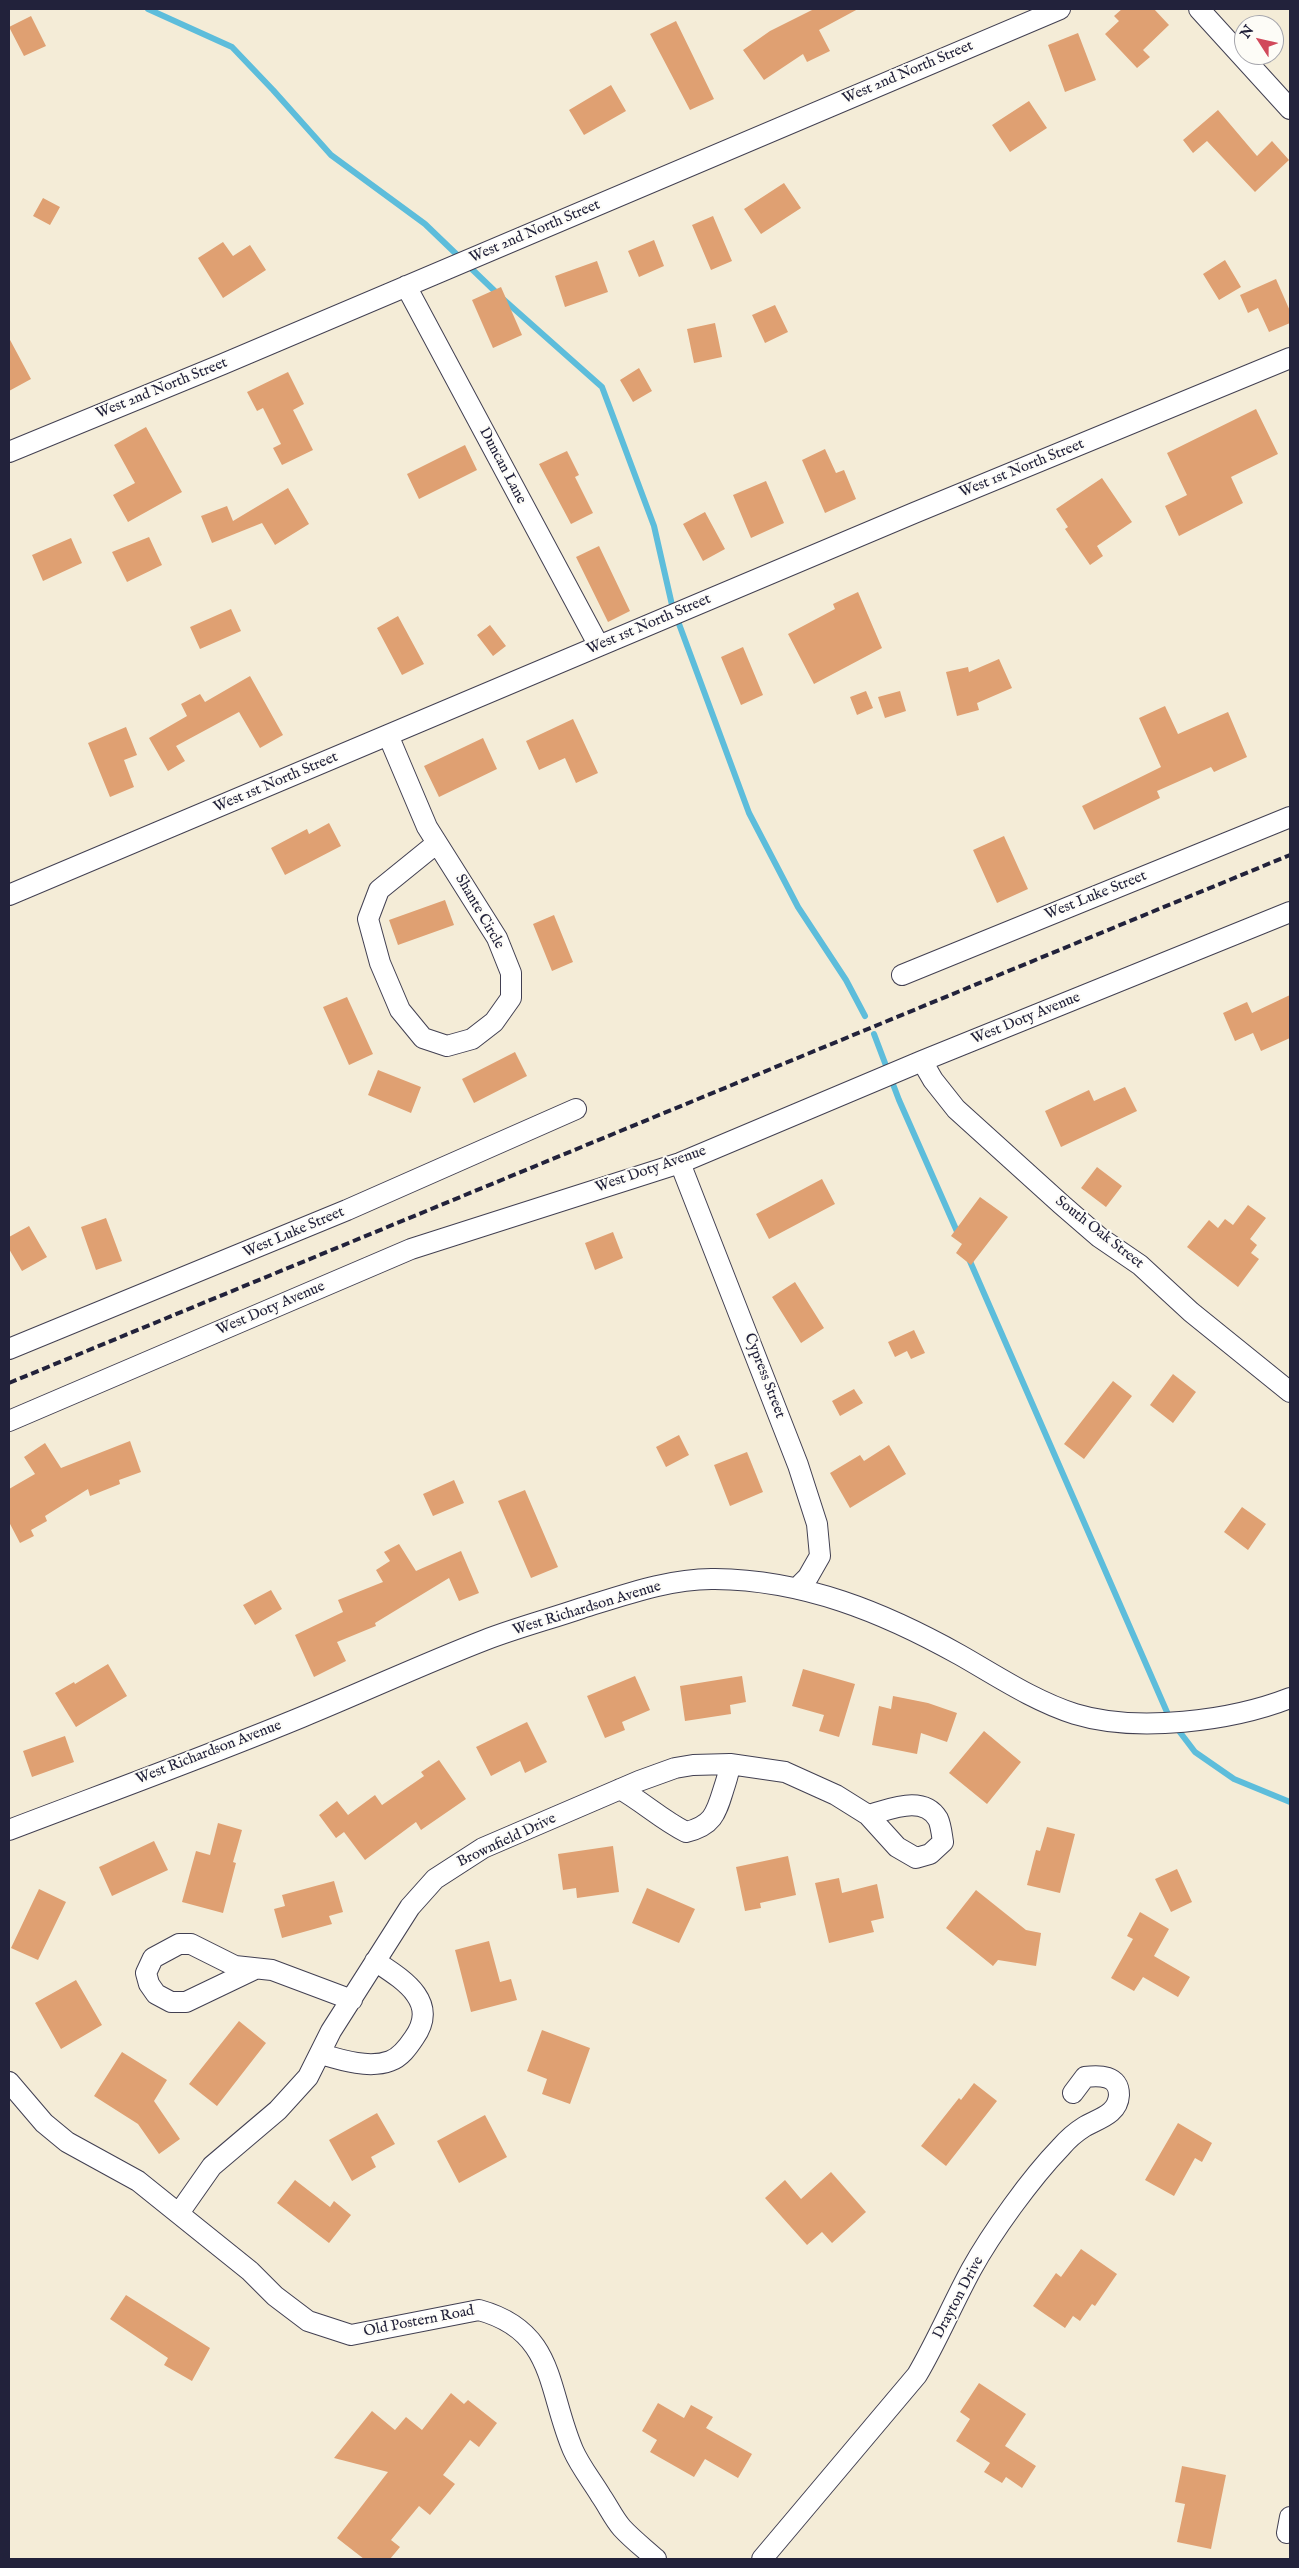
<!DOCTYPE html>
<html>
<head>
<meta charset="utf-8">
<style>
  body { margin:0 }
  #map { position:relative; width:1299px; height:2568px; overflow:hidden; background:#f4ecd7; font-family:"IM FELL English",serif }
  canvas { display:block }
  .frame { position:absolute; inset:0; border:10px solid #22223b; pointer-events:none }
  .north { position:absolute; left:1234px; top:15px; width:50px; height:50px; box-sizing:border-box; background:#fdfcf7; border:1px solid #a5a5ac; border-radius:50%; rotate:305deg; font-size:14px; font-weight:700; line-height:20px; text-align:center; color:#22223b }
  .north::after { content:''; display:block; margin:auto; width:18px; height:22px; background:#d1495b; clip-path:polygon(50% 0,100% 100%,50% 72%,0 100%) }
</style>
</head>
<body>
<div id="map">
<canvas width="1299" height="2568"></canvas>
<div class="frame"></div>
<div class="north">N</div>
</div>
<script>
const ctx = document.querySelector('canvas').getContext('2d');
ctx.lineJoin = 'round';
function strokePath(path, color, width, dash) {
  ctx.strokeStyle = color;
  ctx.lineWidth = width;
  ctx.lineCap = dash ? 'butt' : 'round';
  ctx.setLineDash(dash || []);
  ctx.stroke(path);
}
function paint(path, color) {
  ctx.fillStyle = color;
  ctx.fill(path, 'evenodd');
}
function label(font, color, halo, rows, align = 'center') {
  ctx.font = font + ' "IM FELL English",serif';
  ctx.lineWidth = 4;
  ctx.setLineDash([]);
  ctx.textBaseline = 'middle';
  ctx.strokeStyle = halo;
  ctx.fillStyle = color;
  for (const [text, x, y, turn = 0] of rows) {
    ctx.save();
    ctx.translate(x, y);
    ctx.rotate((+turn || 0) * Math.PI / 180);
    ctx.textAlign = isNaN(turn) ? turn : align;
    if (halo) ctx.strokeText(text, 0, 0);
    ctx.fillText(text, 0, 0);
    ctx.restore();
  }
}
const stream = new Path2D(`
  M 148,9 L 232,47 L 273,90 L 331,155 L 425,224 L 503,299 L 602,387 L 654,526 L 672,605 L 749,813 L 798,907 L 846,980 L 865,1016
  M 874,1034 L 899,1100 L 959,1236
  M 969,1259 L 1170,1719
  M 1176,1727 L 1195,1752 L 1234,1779 L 1290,1802`);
const building = new Path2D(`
  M 814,9 L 858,9 L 819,30 L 830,51 L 807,62 L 803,54 L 764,80 L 743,50 L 770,31 Z
  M 1122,9 L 1154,9 L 1169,25 L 1143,50 L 1150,57 L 1137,68 L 1105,34 L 1119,21 L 1114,16 Z
  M 31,16 L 46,46 L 24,56 L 9,27 Z
  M 676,21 L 714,99 L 690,110 L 650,34 Z
  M 1078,33 L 1096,80 L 1065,92 L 1048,45 Z
  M 611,85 L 626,111 L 584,135 L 569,110 Z
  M 1029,101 L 1047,128 L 1010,152 L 992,125 Z
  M 1218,110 L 1257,156 L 1272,141 L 1289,160 L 1255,192 L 1207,141 L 1193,153 L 1183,140 Z
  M 784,183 L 801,208 L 761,234 L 744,209 Z
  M 43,198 L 60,207 L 50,225 L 33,216 Z
  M 713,216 L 732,261 L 711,270 L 692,225 Z
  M 654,240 L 664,266 L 639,277 L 628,251 Z
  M 223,242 L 233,256 L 250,245 L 266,270 L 223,298 L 198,258 Z
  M 1225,260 L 1241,287 L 1219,300 L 1203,274 Z
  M 597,261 L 608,292 L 565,307 L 555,276 Z
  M 1276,279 L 1290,311 L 1290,323 L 1269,332 L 1258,308 L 1248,313 L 1240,295 Z
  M 501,287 L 522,335 L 493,348 L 472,300 Z
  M 775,305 L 788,332 L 765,343 L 752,315 Z
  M 715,323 L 722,357 L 694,363 L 687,329 Z
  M 9,338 L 31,379 L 9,391 Z
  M 639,368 L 652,391 L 633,402 L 620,380 Z
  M 288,372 L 304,404 L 293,410 L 313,450 L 282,465 L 273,448 L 281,444 L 263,408 L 257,411 L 247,392 Z
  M 1256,409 L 1278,454 L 1231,477 L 1243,503 L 1179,536 L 1165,506 L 1187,495 L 1167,453 Z
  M 146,427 L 182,492 L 128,522 L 113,495 L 135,483 L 114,445 Z
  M 465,445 L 477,470 L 419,499 L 407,474 Z
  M 825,449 L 836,473 L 844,470 L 856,499 L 825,513 L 802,460 Z
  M 567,451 L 579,475 L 575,477 L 593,513 L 571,524 L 539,464 Z
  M 1102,478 L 1132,522 L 1097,546 L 1103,556 L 1090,565 L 1065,529 L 1068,527 L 1056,509 Z
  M 766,481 L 784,523 L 751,538 L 733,495 Z
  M 288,488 L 309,524 L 275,545 L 262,523 L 212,543 L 201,516 L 227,506 L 233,521 Z
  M 705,512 L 725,549 L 703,561 L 683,524 Z
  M 149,537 L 162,565 L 127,582 L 112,552 Z
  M 71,538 L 82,563 L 43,581 L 32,555 Z
  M 599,546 L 630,611 L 608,622 L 576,557 Z
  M 858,592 L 882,648 L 814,684 L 788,634 L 835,609 L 833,604 Z
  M 231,609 L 241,631 L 200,649 L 190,627 Z
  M 398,616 L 424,664 L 402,675 L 377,628 Z
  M 490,625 L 506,646 L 493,656 L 477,635 Z
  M 743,647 L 763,695 L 741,705 L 721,657 Z
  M 999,659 L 1012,688 L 977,703 L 979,710 L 957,716 L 946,672 L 968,667 L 969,672 Z
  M 250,676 L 283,735 L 260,748 L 239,712 L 176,746 L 185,761 L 168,771 L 149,738 L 187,716 L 181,704 L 200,694 L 205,702 Z
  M 866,691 L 873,708 L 857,715 L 850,697 Z
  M 900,691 L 906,711 L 885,718 L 878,697 Z
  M 1165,706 L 1178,734 L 1228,712 L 1247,757 L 1214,772 L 1211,767 L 1157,791 L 1160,798 L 1094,830 L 1082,806 L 1161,767 L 1139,718 Z
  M 573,719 L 598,773 L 576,783 L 565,758 L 539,770 L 526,741 Z
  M 126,727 L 137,755 L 124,760 L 134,787 L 110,797 L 88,743 Z
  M 483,738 L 497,769 L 439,797 L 424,766 Z
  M 329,823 L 341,846 L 285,875 L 271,848 L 307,829 L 309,834 Z
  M 1004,836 L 1028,889 L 997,903 L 973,850 Z
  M 445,900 L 454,925 L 398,945 L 389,920 Z
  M 554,915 L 573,962 L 552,971 L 533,924 Z
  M 1290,995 L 1290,1038 L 1261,1051 L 1253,1033 L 1235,1041 L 1223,1013 L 1247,1002 L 1252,1013 Z
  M 347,997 L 373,1054 L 349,1065 L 323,1007 Z
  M 515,1052 L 527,1076 L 474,1103 L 462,1079 Z
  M 378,1070 L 421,1087 L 411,1113 L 368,1095 Z
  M 1125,1087 L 1137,1111 L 1061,1147 L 1045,1111 L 1089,1090 L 1094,1101 Z
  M 1097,1167 L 1122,1186 L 1106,1207 L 1081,1188 Z
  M 822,1179 L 835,1204 L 769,1239 L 756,1214 Z
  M 980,1197 L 1008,1217 L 971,1265 L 956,1253 L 962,1244 L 951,1236 Z
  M 1248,1205 L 1266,1218 L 1250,1239 L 1257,1245 L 1251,1253 L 1259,1259 L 1238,1287 L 1187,1247 L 1209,1220 L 1218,1228 L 1225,1219 L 1233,1225 Z
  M 106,1218 L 122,1261 L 96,1270 L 81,1227 Z
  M 29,1226 L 47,1257 L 22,1271 L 9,1249 L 9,1237 Z
  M 613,1232 L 623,1258 L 595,1270 L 585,1243 Z
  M 795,1282 L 824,1328 L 801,1343 L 772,1297 Z
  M 914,1330 L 925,1353 L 911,1359 L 907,1351 L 895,1357 L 888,1342 Z
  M 1173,1374 L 1196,1392 L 1173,1423 L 1150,1405 Z
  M 1113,1381 L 1132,1396 L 1084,1459 L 1064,1444 Z
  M 854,1389 L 863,1403 L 840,1416 L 832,1401 Z
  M 679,1435 L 689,1455 L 666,1467 L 656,1447 Z
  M 130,1441 L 141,1472 L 119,1480 L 120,1484 L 90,1496 L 88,1489 L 45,1516 L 47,1521 L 31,1530 L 34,1536 L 20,1543 L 9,1522 L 9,1489 L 35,1474 L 24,1457 L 45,1443 L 61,1468 Z
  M 889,1445 L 906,1474 L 850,1508 L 830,1473 L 860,1455 L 864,1461 Z
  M 747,1452 L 763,1492 L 730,1506 L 714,1465 Z
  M 454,1480 L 464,1503 L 433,1516 L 423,1494 Z
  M 525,1490 L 558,1567 L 531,1578 L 498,1501 Z
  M 1242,1507 L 1266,1524 L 1248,1550 L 1224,1532 Z
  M 399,1544 L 416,1571 L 461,1551 L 479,1593 L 459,1601 L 449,1578 L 375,1623 L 376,1626 L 337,1642 L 346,1661 L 314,1677 L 295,1635 L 343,1612 L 338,1600 L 383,1582 L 376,1570 L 390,1561 L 384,1552 Z
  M 271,1590 L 282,1609 L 255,1625 L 243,1605 Z
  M 108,1664 L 127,1696 L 76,1727 L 55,1693 L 74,1682 L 75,1684 Z
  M 803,1669 L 855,1684 L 839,1737 L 819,1731 L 824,1715 L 792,1706 Z
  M 635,1676 L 650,1710 L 622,1722 L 625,1730 L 605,1738 L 587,1696 Z
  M 742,1676 L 746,1702 L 730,1705 L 731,1714 L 685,1721 L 680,1686 Z
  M 893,1696 L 928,1703 L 957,1713 L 947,1742 L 921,1733 L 917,1754 L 872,1745 L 879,1706 L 891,1709 Z
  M 527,1722 L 547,1762 L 525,1773 L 520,1761 L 491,1776 L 476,1747 Z
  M 984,1731 L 1021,1762 L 987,1804 L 949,1773 Z
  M 65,1736 L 74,1762 L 32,1777 L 23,1751 Z
  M 439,1760 L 466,1799 L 421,1830 L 416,1822 L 365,1860 L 344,1832 L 336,1838 L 319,1815 L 337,1801 L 348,1815 L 375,1795 L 382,1805 L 424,1776 L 421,1772 Z
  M 218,1823 L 242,1830 L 233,1862 L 236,1863 L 223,1913 L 182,1902 L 196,1851 L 210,1855 Z
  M 1047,1827 L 1075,1834 L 1060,1893 L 1027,1885 L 1036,1850 L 1040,1851 Z
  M 154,1841 L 168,1870 L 112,1896 L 99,1867 Z
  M 613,1846 L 619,1892 L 577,1898 L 576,1888 L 563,1890 L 558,1854 Z
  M 788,1856 L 796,1895 L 760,1903 L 761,1908 L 745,1911 L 736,1867 Z
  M 1177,1869 L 1192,1902 L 1171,1912 L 1155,1879 Z
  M 839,1878 L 842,1893 L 877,1884 L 884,1918 L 871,1921 L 874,1932 L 829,1943 L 815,1883 Z
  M 334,1881 L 343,1912 L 329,1916 L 332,1924 L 282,1938 L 274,1909 L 285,1906 L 282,1895 Z
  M 647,1888 L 695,1909 L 679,1943 L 632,1923 Z
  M 39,1889 L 66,1902 L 38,1960 L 11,1948 Z
  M 976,1890 L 1026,1930 L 1041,1933 L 1036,1966 L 998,1960 L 993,1966 L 946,1928 Z
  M 1140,1912 L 1169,1929 L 1154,1956 L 1190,1977 L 1178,1997 L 1143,1977 L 1134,1991 L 1111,1978 L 1133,1939 L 1127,1936 Z
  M 489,1941 L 500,1982 L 511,1979 L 517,2000 L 471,2012 L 455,1950 Z
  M 76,1980 L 102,2025 L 61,2049 L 35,2003 Z
  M 239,2021 L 266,2043 L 217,2106 L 189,2084 Z
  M 542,2030 L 590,2048 L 570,2104 L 542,2094 L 547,2079 L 527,2071 Z
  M 122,2052 L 167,2080 L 154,2101 L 180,2139 L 159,2154 L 138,2124 L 94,2096 Z
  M 974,2083 L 997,2101 L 946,2166 L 921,2146 L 959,2098 L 961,2100 Z
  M 377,2113 L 395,2144 L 371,2157 L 376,2167 L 352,2181 L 329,2140 Z
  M 485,2115 L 507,2157 L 459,2183 L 437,2141 Z
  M 1178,2123 L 1212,2143 L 1202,2162 L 1195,2158 L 1174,2196 L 1145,2180 Z
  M 831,2172 L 866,2212 L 832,2243 L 822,2232 L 807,2245 L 765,2198 L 785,2180 L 801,2199 Z
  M 295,2180 L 330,2207 L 334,2201 L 351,2215 L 329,2243 L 277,2203 Z
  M 1081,2249 L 1117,2274 L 1095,2306 L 1092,2304 L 1080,2321 L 1073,2316 L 1065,2328 L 1033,2306 L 1056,2273 L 1061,2277 Z
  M 126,2295 L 210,2348 L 192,2381 L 164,2365 L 168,2358 L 110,2319 Z
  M 979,2383 L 1026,2414 L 1005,2446 L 1036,2466 L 1022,2488 L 1006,2477 L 1002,2483 L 984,2472 L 990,2463 L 956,2441 L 970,2419 L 960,2412 Z
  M 451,2393 L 464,2404 L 468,2400 L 497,2423 L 479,2447 L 470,2440 L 443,2475 L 455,2484 L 430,2515 L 419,2506 L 391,2540 L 400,2547 L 390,2559 L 364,2559 L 337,2538 L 388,2472 L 334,2458 L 372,2411 L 395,2430 L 406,2417 L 422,2430 Z
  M 658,2403 L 684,2418 L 691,2405 L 713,2417 L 706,2428 L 752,2454 L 738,2478 L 705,2459 L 694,2477 L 650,2452 L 657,2440 L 642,2431 Z
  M 1182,2466 L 1226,2475 L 1211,2549 L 1177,2542 L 1185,2504 L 1175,2502 Z`);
const minor = new Path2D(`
  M 1199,9 L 1290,109
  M 406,286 L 599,646
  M 9,452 L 223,364 L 1060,9
  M 388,735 L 427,827 L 497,938 L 511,973 L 511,998 L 494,1022 L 472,1039 L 447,1046 L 423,1038 L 400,1010 L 380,963 L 368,919 L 379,890 L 437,843
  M 9,895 L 914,513 L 1290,358
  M 902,975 L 1290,817
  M 922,1061 L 933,1080 L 956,1109 L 1061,1204 L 1099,1237 L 1140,1265 L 1191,1312 L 1290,1392
  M 680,1163 L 798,1465 L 817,1524 L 820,1556 L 808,1577 L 797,1588
  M 9,1349 L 347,1210 L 576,1109
  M 9,1421 L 411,1249 L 680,1163 L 922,1061 L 1290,912
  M 620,1789 C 643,1802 662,1820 686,1832 C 712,1826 716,1814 723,1791 C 726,1781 729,1774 730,1764
  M 9,1830 C 106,1793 205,1757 302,1717 C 363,1692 423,1664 485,1640 C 516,1628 550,1619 582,1608 C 624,1595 671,1578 715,1579 C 804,1580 883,1612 960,1655 C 997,1676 1034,1701 1075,1714 C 1137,1733 1231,1721 1290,1698
  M 255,1969 L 186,2002 L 171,2002 L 156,1994 L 149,1984 L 146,1973 L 153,1958 L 179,1944 L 191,1944 L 235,1966 L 272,1970 L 352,2000
  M 321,2054 C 341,2060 369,2069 390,2061 C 401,2057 408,2047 414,2038 C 440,2001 402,1979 375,1961
  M 9,2082 L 44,2123 L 67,2142 L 138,2181 L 250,2271 L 275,2296 L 308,2321 L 351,2335 L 479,2310 C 556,2331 547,2390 573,2450 C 580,2466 592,2481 601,2496 C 608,2506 614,2519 622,2528 C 632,2539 645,2549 656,2559
  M 179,2213 L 212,2166 L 278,2110 L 308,2077 L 331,2031 L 410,1907 L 435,1879 L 483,1848 L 639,1781 L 675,1768 L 693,1765 L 730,1764 L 785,1772 L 836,1795 L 868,1815 L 897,1847 L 916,1858 L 930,1854 L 943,1842 C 942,1836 941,1825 938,1819 C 923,1794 889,1810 868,1815
  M 1287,2533 L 1290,2517
  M 762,2559 L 917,2375 C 937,2341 952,2305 971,2270 C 992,2232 1031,2178 1061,2147 C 1067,2140 1076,2132 1084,2127 C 1097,2119 1118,2115 1119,2095 C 1119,2075 1099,2075 1085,2077 L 1073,2093`);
const rail = new Path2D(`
  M 9,1383 L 1290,855`);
const streetNames = [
  ["West 2nd North Street",908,73,-23],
  ["West 2nd North Street",535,232,-23],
  ["West 2nd North Street",162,389,-22],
  ["Duncan Lane",502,466,62],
  ["West 1st North Street",1022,469,-22],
  ["West 1st North Street",649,625,-23],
  ["West 1st North Street",276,783,-23],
  ["West Luke Street",1096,896,-22],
  ["Shante Circle",479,912,60],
  ["West Doty Avenue",1026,1019,-22],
  ["West Doty Avenue",651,1170,-19],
  ["West Luke Street",294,1233,-23],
  ["South Oak Street",1099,1233,38],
  ["West Doty Avenue",271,1309,-23],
  ["Cypress Street",764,1376,69],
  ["West Richardson Avenue",587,1609,-17],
  ["West Richardson Avenue",209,1753,-21],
  ["Brownfield Drive",507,1841,-25],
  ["Drayton Drive",959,2298,-62],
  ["Old Postern Road",419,2322,-11]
];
strokePath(stream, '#5dbddb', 6);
paint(building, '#dfa072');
strokePath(minor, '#424052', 22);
strokePath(minor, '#fff', 20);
strokePath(rail, '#22223b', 4, [8, 4]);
label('15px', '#22223b', '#fdfcf7', streetNames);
</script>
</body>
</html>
